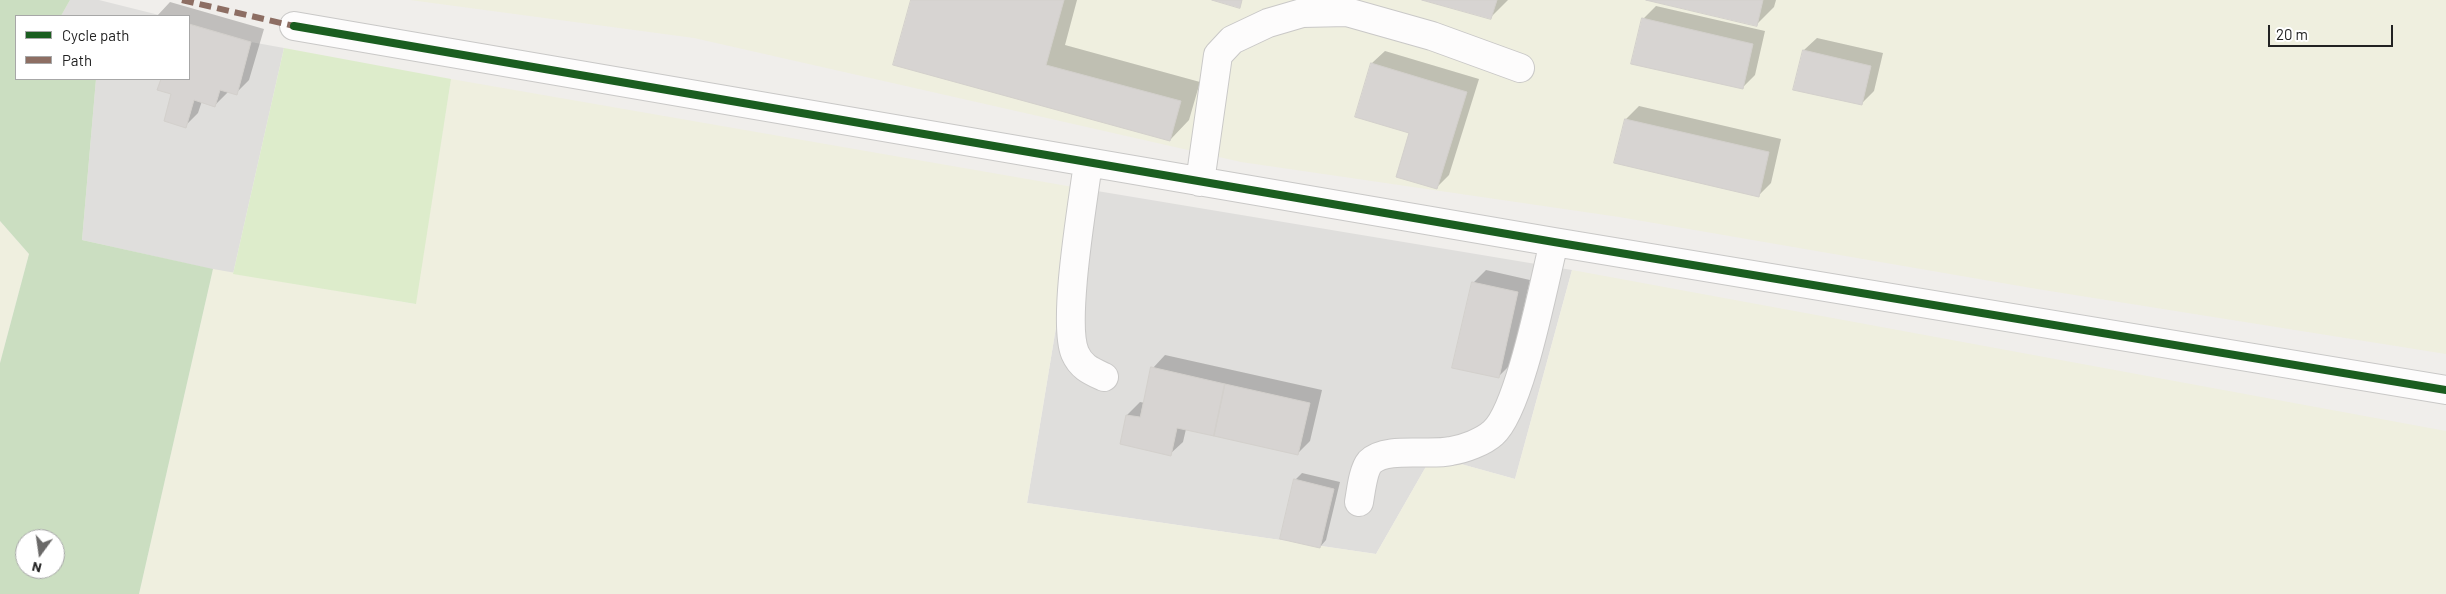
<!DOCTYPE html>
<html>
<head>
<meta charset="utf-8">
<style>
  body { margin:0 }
  #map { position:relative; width:2446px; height:594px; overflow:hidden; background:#f0eeeb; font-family:Barlow,sans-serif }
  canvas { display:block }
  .legend { position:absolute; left:15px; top:15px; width:175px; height:65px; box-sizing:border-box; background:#fff; border:1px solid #a7a7a7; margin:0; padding:6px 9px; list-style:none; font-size:15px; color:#222 }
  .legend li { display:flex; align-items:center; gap:10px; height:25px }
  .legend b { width:25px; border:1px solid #a7a7a7 }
  .north { position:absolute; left:15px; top:529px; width:50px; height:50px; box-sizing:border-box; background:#fff; border:1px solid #a7a7a7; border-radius:50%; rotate:194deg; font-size:14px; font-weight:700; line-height:20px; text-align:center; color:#222 }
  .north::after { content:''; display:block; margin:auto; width:18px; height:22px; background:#6a6968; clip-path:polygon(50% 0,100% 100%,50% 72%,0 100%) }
  .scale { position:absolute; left:2268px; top:25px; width:125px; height:22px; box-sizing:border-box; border:2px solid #222; border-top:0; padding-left:6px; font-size:15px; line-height:18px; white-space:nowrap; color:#222; -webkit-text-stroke:4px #fff; paint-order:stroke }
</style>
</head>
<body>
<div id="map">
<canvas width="2446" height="594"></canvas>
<ul class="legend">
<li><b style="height:6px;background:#1b5e20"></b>Cycle path</li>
<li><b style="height:6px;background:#8d6e63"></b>Path</li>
</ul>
<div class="north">N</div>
<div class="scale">20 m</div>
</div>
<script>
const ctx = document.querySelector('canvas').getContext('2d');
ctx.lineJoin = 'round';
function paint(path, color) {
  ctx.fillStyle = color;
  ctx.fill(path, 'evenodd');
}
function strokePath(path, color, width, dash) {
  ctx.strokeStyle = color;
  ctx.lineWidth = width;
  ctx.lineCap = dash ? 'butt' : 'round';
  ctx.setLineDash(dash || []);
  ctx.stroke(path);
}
const residential = new Path2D(`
  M 70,0 L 99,0 L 163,16 L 61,16 Z
  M 189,24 L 251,42 L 284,48 L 233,274 L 82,240 L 96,79 L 189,79 Z
  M 1079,188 L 1572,270 L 1515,479 L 1432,456 L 1376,554 L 1027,503 Z`);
const farmland = new Path2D(`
  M 410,0 L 2446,0 L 2446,354 L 2037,289 L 1619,217 L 1241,162 L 694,38 Z
  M 451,79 L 1079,188 L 1027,503 L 1376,554 L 1432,456 L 1515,479 L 1572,270 L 2446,431 L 2446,594 L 139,594 L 213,269 L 415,304 Z
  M 0,221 L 29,254 L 0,363 Z`);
const grass = new Path2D(`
  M 284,48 L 451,79 L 416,304 L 233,274 Z`);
const forest = new Path2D(`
  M 0,0 L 70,0 L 61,16 L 16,16 L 16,79 L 96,79 L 82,240 L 213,269 L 139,594 L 0,594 L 0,363 L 29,254 L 0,221 ZM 25,539 L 55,539 L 55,569 L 25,569 Z`);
const shadow = new Path2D(`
  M 912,0 L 1077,0 L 1065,45 L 1200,82 L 1189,120 L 1170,140 Z
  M 1427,0 L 1508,0 L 1491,17 Z
  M 1651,0 L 1776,0 L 1774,7 L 1757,24 Z
  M 170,2 L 264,29 L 249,80 L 236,93 L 228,92 L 215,105 L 202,101 L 198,113 L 185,126 L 173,93 L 159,89 L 162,79 L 189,79 L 189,16 L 157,16 Z
  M 1656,6 L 1765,31 L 1755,75 L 1742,88 L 1643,19 Z
  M 1817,38 L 1883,53 L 1874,91 L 1861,104 L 1804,50 Z
  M 1385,51 L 1479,79 L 1449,175 L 1436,188 L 1411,132 L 1372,63 Z
  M 1639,106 L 1781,139 L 1771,183 L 1758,196 L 1626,119 Z
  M 1486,270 L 1530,280 L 1511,364 L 1498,377 L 1473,283 Z
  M 1165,355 L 1322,390 L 1310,441 L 1297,454 L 1186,429 L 1183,442 L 1170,454 L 1127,415 L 1140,402 L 1145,403 L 1153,368 Z
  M 1302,473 L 1340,482 L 1326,540 L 1320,547 L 1295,480 Z`);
const building = new Path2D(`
  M 911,0 L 1064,0 L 1046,65 L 1181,101 L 1170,141 L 893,65 Z
  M 1212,0 L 1242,0 L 1240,8 Z
  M 1422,0 L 1497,0 L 1491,19 Z
  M 1646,0 L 1763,0 L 1757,26 Z
  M 1642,18 L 1753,44 L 1743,89 L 1631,64 Z
  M 189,24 L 251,42 L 237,95 L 220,90 L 215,107 L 194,100 L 186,128 L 164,121 L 171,94 L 157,90 L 161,79 L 189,79 Z
  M 1803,50 L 1871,66 L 1862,105 L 1793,90 Z
  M 1371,63 L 1467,92 L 1437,189 L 1396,177 L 1409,133 L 1355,117 Z
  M 1625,119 L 1769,152 L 1759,197 L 1614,163 Z
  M 1472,282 L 1518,292 L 1499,378 L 1452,368 Z
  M 1151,367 L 1225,384 L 1214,436 L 1177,428 L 1171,456 L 1120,444 L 1126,415 L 1140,417 Z
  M 1225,384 L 1310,403 L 1298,455 L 1214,436 Z
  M 1294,479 L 1334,489 L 1320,548 L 1280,539 Z`);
const minor = new Path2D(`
  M 294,26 L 1554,242 L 2446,390
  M 1088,163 C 1083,202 1062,322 1075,353 C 1081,367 1091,371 1104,377
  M 1200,182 L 1218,55 L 1232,40 L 1268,23 L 1302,13 L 1347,12 L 1432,36 L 1520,68
  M 1359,502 C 1361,491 1363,470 1370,462 C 1386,446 1429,456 1451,451 C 1464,449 1483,442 1493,433 C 1520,410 1544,282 1554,242`);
const quiet = new Path2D(`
  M 182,0 L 294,26`);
const cycleway = new Path2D(`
  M 294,26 L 1554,242 L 2446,390`);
paint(residential, '#dfdedc');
paint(farmland, '#efefdf');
paint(grass, '#ddeccb');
paint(forest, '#cbdec1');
paint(shadow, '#0003');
paint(building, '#d7d4d2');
strokePath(building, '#d3d0cc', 1);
strokePath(minor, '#c9c8c7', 30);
strokePath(minor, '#fdfcfc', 28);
strokePath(quiet, '#8d6e63', 6, [12, 6]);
strokePath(cycleway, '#1b5e20', 8);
</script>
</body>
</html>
